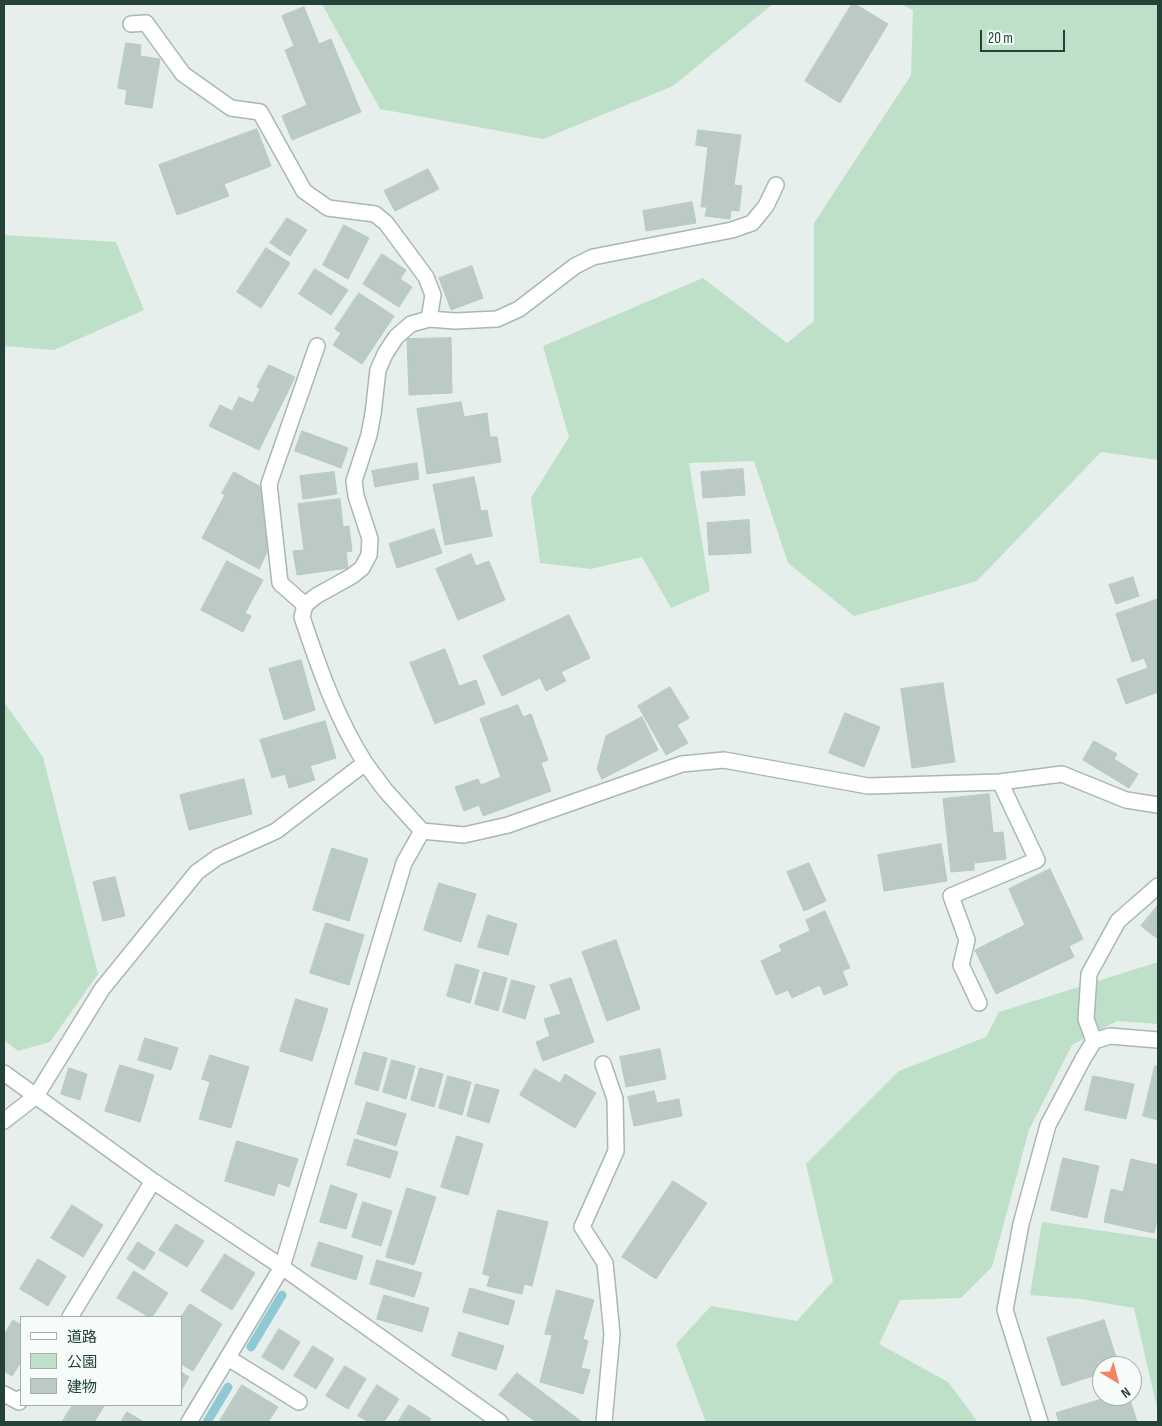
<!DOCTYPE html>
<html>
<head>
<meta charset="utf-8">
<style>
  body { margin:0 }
  #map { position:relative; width:1162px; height:1426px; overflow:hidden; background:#e6efeb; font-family:"Sofia Sans Condensed","Noto Sans JP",sans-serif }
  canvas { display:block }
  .frame { position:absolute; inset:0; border:5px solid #24423a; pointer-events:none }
  .legend { position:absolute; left:20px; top:1316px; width:162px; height:90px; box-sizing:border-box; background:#f7fbf9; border:1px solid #a3b1ad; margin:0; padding:6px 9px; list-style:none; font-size:15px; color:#24423a }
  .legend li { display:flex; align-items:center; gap:10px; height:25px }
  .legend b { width:25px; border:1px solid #a3b1ad }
  .north { position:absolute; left:1092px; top:1356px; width:50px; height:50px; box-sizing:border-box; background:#f7fbf9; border:1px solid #a3b1ad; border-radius:50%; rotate:143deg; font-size:14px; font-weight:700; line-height:20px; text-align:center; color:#24423a }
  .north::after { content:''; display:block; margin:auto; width:18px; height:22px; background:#f4845f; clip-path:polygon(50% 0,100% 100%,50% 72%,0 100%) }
  .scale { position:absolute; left:980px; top:30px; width:85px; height:22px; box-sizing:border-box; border:2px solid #24423a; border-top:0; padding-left:6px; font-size:15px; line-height:18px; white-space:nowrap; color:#24423a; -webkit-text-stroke:4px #f7fbf9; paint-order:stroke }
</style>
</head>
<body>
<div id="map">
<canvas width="1162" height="1426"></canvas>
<div class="frame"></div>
<ul class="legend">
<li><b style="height:6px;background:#fff"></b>道路</li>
<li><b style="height:14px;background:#bfe0c8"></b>公園</li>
<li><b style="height:14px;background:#bbcac4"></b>建物</li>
</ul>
<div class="north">N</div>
<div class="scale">20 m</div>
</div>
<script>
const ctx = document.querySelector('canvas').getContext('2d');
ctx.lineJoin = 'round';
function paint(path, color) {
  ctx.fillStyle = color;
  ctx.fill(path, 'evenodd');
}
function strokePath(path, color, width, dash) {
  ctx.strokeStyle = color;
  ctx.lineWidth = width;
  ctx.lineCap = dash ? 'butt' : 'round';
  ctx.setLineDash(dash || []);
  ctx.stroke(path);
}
const green = new Path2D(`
  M 322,4 L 773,4 L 673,86 L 543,139 L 380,109 Z
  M 901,4 L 1158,4 L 1158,460 L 1101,452 L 977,581 L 854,616 L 788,563 L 754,461 L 689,463 L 710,591 L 671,608 L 642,557 L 591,569 L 540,563 L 531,498 L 569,437 L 543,346 L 703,278 L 787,343 L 814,321 L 814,223 L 911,75 L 913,10 Z
  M 4,235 L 116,242 L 144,310 L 54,350 L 4,346 Z
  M 4,702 L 43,757 L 98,974 L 50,1042 L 18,1051 L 4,1040 Z
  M 1158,962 L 1158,1024 L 1117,1021 L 1072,1045 L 1029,1130 L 992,1267 L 961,1298 L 900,1300 L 879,1344 L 948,1382 L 978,1422 L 706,1422 L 676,1344 L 711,1306 L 797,1321 L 833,1281 L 806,1164 L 899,1071 L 986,1037 L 999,1012 Z
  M 1042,1222 L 1158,1239 L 1158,1412 L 1134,1308 L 1081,1299 L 1030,1295 Z`);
const stream = new Path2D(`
  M 251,1347 L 282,1295
  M 207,1422 L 228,1387`);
const building = new Path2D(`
  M 852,4 L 855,4 L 888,24 L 840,103 L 805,81 Z
  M 304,7 L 319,44 L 331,39 L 361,112 L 292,140 L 282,116 L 307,105 L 285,50 L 294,46 L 282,16 Z
  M 126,43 L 141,45 L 140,56 L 160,59 L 152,108 L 125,104 L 127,90 L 118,88 Z
  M 257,129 L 271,166 L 224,184 L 229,196 L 177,215 L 159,165 Z
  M 698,130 L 741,135 L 734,185 L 742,186 L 739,211 L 731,210 L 730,219 L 705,216 L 707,207 L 701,207 L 708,147 L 696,145 Z
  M 428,169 L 439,189 L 395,211 L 384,191 Z
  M 692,202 L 696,223 L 646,231 L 643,211 Z
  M 287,218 L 307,230 L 290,256 L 270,243 Z
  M 344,225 L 369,238 L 348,279 L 323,265 Z
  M 266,248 L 290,263 L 261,308 L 237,292 Z
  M 382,254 L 406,270 L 400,279 L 412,287 L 399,307 L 363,284 Z
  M 472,266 L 483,298 L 451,310 L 439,278 Z
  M 315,269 L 348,290 L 331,315 L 299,294 Z
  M 359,293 L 394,316 L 362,364 L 333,345 L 341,333 L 335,329 Z
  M 451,338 L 452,393 L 409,395 L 407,339 Z
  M 269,365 L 295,377 L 259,450 L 209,426 L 220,405 L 232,411 L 239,397 L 253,403 L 260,389 L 257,387 Z
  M 461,402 L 464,417 L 487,413 L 490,437 L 497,437 L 501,462 L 427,474 L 417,409 Z
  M 302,431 L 348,448 L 341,468 L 295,451 Z
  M 417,463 L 419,479 L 375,487 L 372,471 Z
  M 743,469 L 745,495 L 703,498 L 701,472 Z
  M 234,472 L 261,487 L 268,550 L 259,569 L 202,538 L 225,495 L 222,493 Z
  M 334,472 L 337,494 L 303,499 L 300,476 Z
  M 474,477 L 481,511 L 487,510 L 492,536 L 445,545 L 433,485 Z
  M 340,499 L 343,527 L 349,526 L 352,551 L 346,552 L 348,568 L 297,575 L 293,551 L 304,550 L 298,504 Z
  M 749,520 L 751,553 L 709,555 L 707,523 Z
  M 434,529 L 442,553 L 397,568 L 389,544 Z
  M 471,554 L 476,566 L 489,561 L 505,600 L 458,620 L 436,569 Z
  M 227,561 L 263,580 L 245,613 L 251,616 L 243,632 L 201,610 Z
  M 1133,577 L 1139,596 L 1116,604 L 1109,585 Z
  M 1158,599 L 1158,692 L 1126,704 L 1117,679 L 1148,668 L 1144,658 L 1132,662 L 1116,614 Z
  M 569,615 L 590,658 L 561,672 L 566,681 L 546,691 L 540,678 L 502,696 L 483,656 Z
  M 445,649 L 459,686 L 476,680 L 485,704 L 435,724 L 410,663 Z
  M 301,660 L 315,710 L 284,720 L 269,669 Z
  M 943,683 L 955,762 L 912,768 L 901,689 Z
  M 670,687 L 689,718 L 677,725 L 688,743 L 666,755 L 638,706 Z
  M 518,705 L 523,717 L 531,714 L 548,760 L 541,763 L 551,791 L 483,816 L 479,805 L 464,811 L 455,787 L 478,779 L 481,785 L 501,777 L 480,719 Z
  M 845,713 L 880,727 L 864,767 L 829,753 Z
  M 642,717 L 658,750 L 602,779 L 597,769 L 606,736 Z
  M 325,721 L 336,758 L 310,766 L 315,780 L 289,788 L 285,774 L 272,778 L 260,740 Z
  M 1094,741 L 1117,754 L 1114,759 L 1138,774 L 1129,788 L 1083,760 Z
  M 244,779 L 252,814 L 189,830 L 180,795 Z
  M 989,794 L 993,833 L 1003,832 L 1006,859 L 974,863 L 974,870 L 951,872 L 943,799 Z
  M 941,844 L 947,881 L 884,891 L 878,855 Z
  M 332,848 L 368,859 L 349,921 L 313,910 Z
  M 809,863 L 826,901 L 804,911 L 787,872 Z
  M 1050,869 L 1083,939 L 1069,946 L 1074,957 L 996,994 L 975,950 L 1025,925 L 1009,889 Z
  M 115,877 L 125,916 L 103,921 L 93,882 Z
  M 439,883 L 476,894 L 461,942 L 424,930 Z
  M 1158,905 L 1158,939 L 1141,926 Z
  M 825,911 L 850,968 L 842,971 L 848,985 L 824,995 L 820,985 L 792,998 L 788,990 L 776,995 L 761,961 L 782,951 L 779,945 L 810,931 L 806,920 Z
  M 488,915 L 517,924 L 508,955 L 478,947 Z
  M 326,923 L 364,935 L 349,985 L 310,973 Z
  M 616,940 L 640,1009 L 607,1021 L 582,952 Z
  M 456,964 L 479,970 L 470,1003 L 447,996 Z
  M 484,972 L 507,978 L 498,1011 L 475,1004 Z
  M 571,978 L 594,1042 L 543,1061 L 536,1042 L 550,1036 L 544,1019 L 561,1014 L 550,985 Z
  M 512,980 L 535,986 L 525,1019 L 503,1012 Z
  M 296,999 L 328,1009 L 312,1061 L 280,1051 Z
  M 145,1038 L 178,1048 L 171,1070 L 138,1060 Z
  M 660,1049 L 666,1079 L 626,1087 L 620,1057 Z
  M 364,1052 L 387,1058 L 378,1091 L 355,1084 Z
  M 210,1055 L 249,1067 L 231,1128 L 199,1119 L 210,1082 L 202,1079 Z
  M 392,1060 L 415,1066 L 406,1099 L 383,1092 Z
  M 120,1065 L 154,1075 L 140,1122 L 105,1111 Z
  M 1155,1066 L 1158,1066 L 1158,1120 L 1143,1116 Z
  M 69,1068 L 87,1074 L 80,1100 L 61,1094 Z
  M 420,1068 L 443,1074 L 434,1107 L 411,1100 Z
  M 535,1069 L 560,1083 L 565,1074 L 596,1093 L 575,1128 L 520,1095 Z
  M 448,1076 L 471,1082 L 462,1115 L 439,1108 Z
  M 1093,1076 L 1134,1084 L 1126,1119 L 1085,1110 Z
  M 476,1084 L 499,1090 L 489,1123 L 467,1116 Z
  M 654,1091 L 657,1103 L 679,1099 L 682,1116 L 634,1126 L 628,1097 Z
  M 367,1102 L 406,1114 L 396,1146 L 357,1134 Z
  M 457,1136 L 483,1144 L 468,1195 L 441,1187 Z
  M 355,1139 L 398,1152 L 390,1178 L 347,1165 Z
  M 237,1141 L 298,1159 L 289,1187 L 278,1183 L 274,1196 L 225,1181 Z
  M 1063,1158 L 1099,1166 L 1087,1218 L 1051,1210 Z
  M 1131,1159 L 1158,1165 L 1158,1215 L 1154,1233 L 1104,1222 L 1111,1189 L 1123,1192 Z
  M 673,1181 L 707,1203 L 656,1279 L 622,1257 Z
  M 331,1185 L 357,1194 L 346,1229 L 320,1222 Z
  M 407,1188 L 436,1197 L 414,1265 L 386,1257 Z
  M 363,1202 L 392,1211 L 381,1246 L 352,1237 Z
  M 72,1205 L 103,1225 L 83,1257 L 51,1238 Z
  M 498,1210 L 548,1222 L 532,1286 L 524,1284 L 522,1294 L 487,1286 L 490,1276 L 483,1274 Z
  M 176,1224 L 204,1241 L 187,1267 L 159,1250 Z
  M 138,1242 L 155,1253 L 144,1270 L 127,1259 Z
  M 319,1242 L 363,1256 L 356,1280 L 311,1266 Z
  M 225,1254 L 255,1273 L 232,1310 L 201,1291 Z
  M 38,1259 L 66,1276 L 48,1306 L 20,1289 Z
  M 377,1260 L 422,1273 L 414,1297 L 370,1284 Z
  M 134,1271 L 168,1293 L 152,1317 L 149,1317 L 117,1298 Z
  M 470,1288 L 515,1301 L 508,1325 L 463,1312 Z
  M 557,1290 L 594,1300 L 583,1339 L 588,1341 L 581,1368 L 590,1370 L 583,1394 L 540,1382 L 552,1335 L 545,1334 Z
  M 384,1295 L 429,1308 L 422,1332 L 377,1319 Z
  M 190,1304 L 222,1324 L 193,1371 L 181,1364 L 181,1317 Z
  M 13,1320 L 21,1325 L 21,1362 L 12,1376 L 4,1371 L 4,1336 Z
  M 1104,1320 L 1119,1366 L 1102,1366 L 1102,1373 L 1062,1386 L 1047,1338 Z
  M 279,1329 L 300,1342 L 283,1370 L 262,1357 Z
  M 459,1332 L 504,1346 L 496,1370 L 452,1356 Z
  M 313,1346 L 334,1359 L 316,1389 L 294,1376 Z
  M 345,1366 L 366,1379 L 348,1409 L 326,1396 Z
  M 181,1372 L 189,1377 L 181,1391 Z
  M 517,1373 L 582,1422 L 536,1422 L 499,1395 Z
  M 242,1385 L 278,1407 L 268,1422 L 219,1422 Z
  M 377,1385 L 399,1399 L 384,1422 L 369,1422 L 358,1416 Z
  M 1112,1396 L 1129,1396 L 1137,1422 L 1059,1422 L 1056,1413 Z
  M 73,1405 L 105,1405 L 94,1422 L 62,1422 Z
  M 409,1405 L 431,1419 L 428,1422 L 398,1422 Z
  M 127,1412 L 144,1422 L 121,1422 Z`);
const lane = new Path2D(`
  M 305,605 L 280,583 L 269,484 L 317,346
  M 979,1003 L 961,965 L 967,940 L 951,896 L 1037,860 L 1000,782
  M 603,1064 L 615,1099 L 616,1151 L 582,1227 L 605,1263 L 612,1334 L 604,1422
  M 228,1358 L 299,1402`);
const street = new Path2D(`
  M 131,24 L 146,23 L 183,74 L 231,108 L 260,112 L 304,191 L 328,208 L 375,214 L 386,223 L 426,277 L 433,295 L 429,319
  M 365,763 C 336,717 319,668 302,617 L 305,605 L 316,596 L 352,576 L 362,568 L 369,555 L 370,539 L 356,496 L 354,481 L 369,435 L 373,414 L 378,370 L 385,354 L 396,337 L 411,324 L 429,319 L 455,321 L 497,319 L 519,309 L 575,266 L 593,257 L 732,230 L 752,223 L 766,206 L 776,185
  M 1094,1041 L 1086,1019 L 1089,974 L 1118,921 L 1158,886
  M 4,1073 L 153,1181 L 282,1267 L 500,1422
  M 4,1121 L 36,1096 L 102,989 L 197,872 L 218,857 L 276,831 L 365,763 L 385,790 L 422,831 L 464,835 L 508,825 L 682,764 L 724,760 L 868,786 L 1000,782 L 1062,774 L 1126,800 L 1158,805
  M 70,1317 L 153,1181
  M 4,1394 L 19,1402 L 21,1398
  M 189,1422 L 282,1267 L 404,863 L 422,831
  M 1040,1422 L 1005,1310 L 1021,1224 L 1048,1125 L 1083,1059 L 1094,1041 L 1110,1036 L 1158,1040`);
paint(green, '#bfe0c8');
strokePath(stream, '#8ec9d4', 9);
paint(building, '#bbcac4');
strokePath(building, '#b8c9c2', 1);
strokePath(lane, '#a8b8b2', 18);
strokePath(street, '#a8b8b2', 18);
strokePath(lane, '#fff', 15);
strokePath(street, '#fff', 15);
</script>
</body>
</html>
